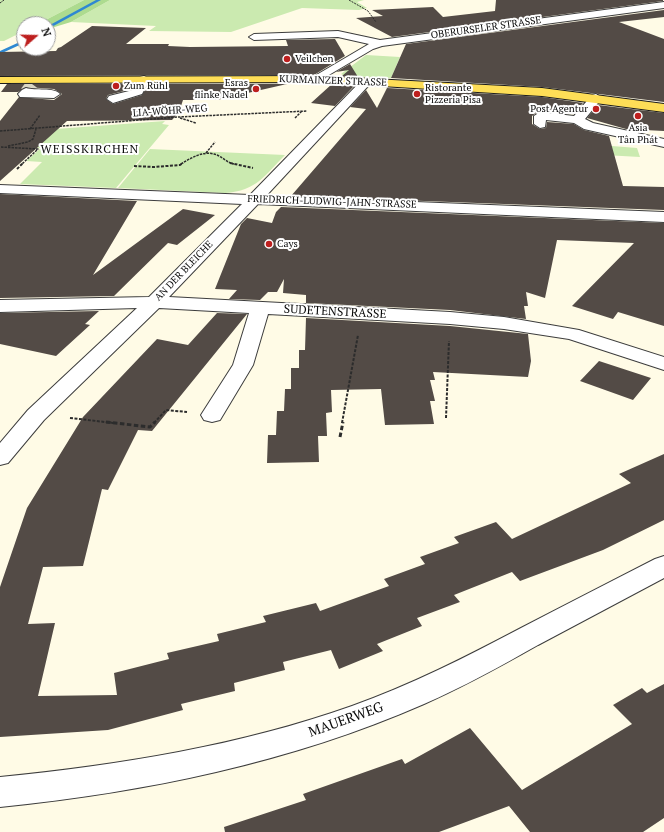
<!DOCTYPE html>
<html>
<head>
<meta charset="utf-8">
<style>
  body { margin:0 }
  #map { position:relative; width:664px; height:832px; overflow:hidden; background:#fffbe6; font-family:"PT Serif",serif }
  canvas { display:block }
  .north { position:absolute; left:16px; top:16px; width:40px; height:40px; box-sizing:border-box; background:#fff; border:1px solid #9d9d9d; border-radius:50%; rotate:70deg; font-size:11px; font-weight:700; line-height:16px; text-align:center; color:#0a0a0a }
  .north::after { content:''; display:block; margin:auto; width:14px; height:18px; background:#bd1f1e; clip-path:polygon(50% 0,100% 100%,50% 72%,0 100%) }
</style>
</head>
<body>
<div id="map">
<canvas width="664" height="832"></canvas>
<div class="north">N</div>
</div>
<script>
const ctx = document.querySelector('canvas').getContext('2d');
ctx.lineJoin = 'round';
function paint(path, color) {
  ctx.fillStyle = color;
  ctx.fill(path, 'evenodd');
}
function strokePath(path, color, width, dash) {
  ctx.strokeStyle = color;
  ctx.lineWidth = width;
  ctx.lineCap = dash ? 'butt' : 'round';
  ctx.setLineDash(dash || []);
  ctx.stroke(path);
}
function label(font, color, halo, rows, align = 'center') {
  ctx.font = font + ' "PT Serif",serif';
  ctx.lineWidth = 4;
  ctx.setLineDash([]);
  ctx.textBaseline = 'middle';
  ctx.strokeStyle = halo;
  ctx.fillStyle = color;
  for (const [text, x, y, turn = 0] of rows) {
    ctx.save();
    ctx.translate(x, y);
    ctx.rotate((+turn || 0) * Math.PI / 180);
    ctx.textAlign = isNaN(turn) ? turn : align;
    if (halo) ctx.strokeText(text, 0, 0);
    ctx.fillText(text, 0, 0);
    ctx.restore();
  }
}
const green = new Path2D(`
  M 0,0 L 84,0 L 38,24 L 24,24 L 24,31 L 4,41 L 0,41 Z
  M 110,0 L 364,0 L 357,2 L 367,8 L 359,10 L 302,8 L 231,32 L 149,31 L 156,26 L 71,22 Z
  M 366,55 L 400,57 L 391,78 L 345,76 L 341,74 Z
  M 165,121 L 162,124 L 169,125 L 116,188 L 20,184 L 42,162 L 26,161 L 41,148 L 21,147 L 42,130 Z
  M 587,144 L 637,148 L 640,157 L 586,154 Z
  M 150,149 L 285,155 C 265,175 257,191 225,193 L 118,188 Z`);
const forest = new Path2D(`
  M 84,0 L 110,0 L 71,22 L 48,29 L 48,24 L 38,24 Z`);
const stream = new Path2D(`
  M 96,0 L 101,0 L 48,29 L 48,26 Z
  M 24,40 L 24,43 L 0,54 L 0,51 Z`);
const building = new Path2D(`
  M 496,0 L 663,0 L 663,1 L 392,37 L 356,18 L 383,16 L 372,10 L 433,7 L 443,17 L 495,11 Z
  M 664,10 L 664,17 L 619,22 L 664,39 L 664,102 L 542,87 L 391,78 L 406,44 Z
  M 92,26 L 146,28 L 126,44 L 169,44 L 168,46 L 190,47 L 288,46 L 286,40 L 335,39 L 345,56 L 314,75 L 0,76 L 0,52 L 56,51 L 58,48 L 61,47 Z
  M 350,64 L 358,77 L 342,76 L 349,70 L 336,72 Z
  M 7,84 L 134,84 L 132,89 L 108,95 L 106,99 L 113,104 L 142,95 L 149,84 L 287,84 L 217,100 L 183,100 L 179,112 L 172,120 L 67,121 L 0,181 L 0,121 L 19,97 L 54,100 L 62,94 L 54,89 L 26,87 L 18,92 L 1,92 Z
  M 332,84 L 354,86 L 335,106 L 311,103 Z
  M 387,88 L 542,97 L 583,103 L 573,114 L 539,111 L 532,116 L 532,124 L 540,129 L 546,128 L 547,122 L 574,124 L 584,130 L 609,136 L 623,186 L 664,187 L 664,210 L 291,196 L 366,109 L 350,107 L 366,90 L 377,108 Z
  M 598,105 L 664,113 L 664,131 L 626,129 L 587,118 Z
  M 0,194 L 137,201 L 93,275 L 183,209 L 215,215 L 177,245 L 168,243 L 114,296 L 0,298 Z
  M 281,207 L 664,223 L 664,326 L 618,312 L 613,319 L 572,306 L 634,243 L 557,240 L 545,298 L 526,292 L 528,306 L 524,306 L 526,319 L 450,310 L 306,303 L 306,295 L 283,293 L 284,279 L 277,292 L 268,292 L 260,300 L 229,299 L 237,290 L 215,289 L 241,224 L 247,218 L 272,223 L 276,212 Z
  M 99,311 L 85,324 L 90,325 L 56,356 L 0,344 L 0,313 Z
  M 217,313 L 247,314 L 152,431 L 138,430 L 108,490 L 102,489 L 83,566 L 43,567 L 28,624 L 55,623 L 38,696 L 117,695 L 114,673 L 169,659 L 167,653 L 219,641 L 217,634 L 266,622 L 263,616 L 316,603 L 320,611 L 389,586 L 384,579 L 425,564 L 420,557 L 459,543 L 454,537 L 496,522 L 512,539 L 631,483 L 619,474 L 664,454 L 664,520 L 603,550 L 520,581 L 512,572 L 454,595 L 460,602 L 417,618 L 422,626 L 377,644 L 383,651 L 339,669 L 331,650 L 283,662 L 285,670 L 234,683 L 235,691 L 181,704 L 183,710 L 108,730 L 0,737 L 0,587 L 27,508 L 83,417 L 157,339 L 188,345 Z
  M 306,318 L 450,326 L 528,334 L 531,361 L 528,377 L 433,372 L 435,380 L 430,380 L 435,401 L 430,401 L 434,424 L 385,425 L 381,389 L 331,390 L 332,412 L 326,413 L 327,436 L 318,436 L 319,462 L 267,463 L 268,435 L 276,435 L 277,411 L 284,411 L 285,389 L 291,389 L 291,368 L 299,368 L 299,350 L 305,350 Z
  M 599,361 L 651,378 L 633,400 L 580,381 Z
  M 664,684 L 664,818 L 643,832 L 530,832 L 509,806 L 439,832 L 225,832 L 224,827 L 306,800 L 303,794 L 402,759 L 405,764 L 470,728 L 522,790 L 632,724 L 613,705 L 642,688 L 647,693 Z`);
const minorTunnel = new Path2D(`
  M 26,92 L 32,84`);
const pathFar3 = new Path2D(`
  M 349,0 L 368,11 L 376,22
  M 0,3 L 4,0`);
const pathFar2 = new Path2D(`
  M 180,118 L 196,123
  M 295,118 L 302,111
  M 30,129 L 40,115
  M 0,131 L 178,117 L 307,111
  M 8,146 L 28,142 L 33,139 L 36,129
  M 1,147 L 38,149 L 22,164
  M 206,153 L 215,142
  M 181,164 C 191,158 202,151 214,154 C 222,156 227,163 234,164`);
const pathFar1 = new Path2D(`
  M 230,163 L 253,168
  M 134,166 L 154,167 L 180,165 L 183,163
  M 17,169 L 23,163
  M 70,418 L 114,423
  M 446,418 L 449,341
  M 154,423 L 166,410 L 187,412
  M 342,423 L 358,335`);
const path = new Path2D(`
  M 106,422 L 150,427 L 155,422
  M 340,437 L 343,422`);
const minor = new Path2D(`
  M 664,2 L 664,8 L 382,46 L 373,49 L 317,82 L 313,81 L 311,79 L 313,77 L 369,44 L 338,37 L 254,40 L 249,37 L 254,34 L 338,31 L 380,40 Z
  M 144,76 L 150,79 L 142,94 L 113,103 L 107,99 L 109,96 L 133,90 L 140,77 Z
  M 366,79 L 372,82 L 370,84 L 266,196 L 664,212 L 664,222 L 258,204 L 169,297 L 450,312 L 504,317 L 579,330 L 664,357 L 664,370 L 569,339 L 504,329 L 450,324 L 268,314 L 253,365 L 220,420 L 212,422 L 204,420 L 201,415 L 233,365 L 249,313 L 159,308 L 44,420 L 8,463 L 0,465 L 0,443 L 28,410 L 137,308 L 0,312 L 0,300 L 149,297 L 242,204 L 0,193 L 0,185 L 250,195 L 362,80 Z
  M 26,88 C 35,91 54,87 60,94 L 54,98 L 20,97 L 18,94 L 22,90 Z
  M 596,94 L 602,98 L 585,119 L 593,123 L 664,139 L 664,147 L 584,129 L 574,123 L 546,120 L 545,127 L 540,128 L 534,124 L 534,116 L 540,112 L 574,116 L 592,95 Z
  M 664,556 L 664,578 C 622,600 580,623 538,645 C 501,666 463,687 424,704 C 289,763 146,792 0,807 L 0,777 C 120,765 239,746 352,706 C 411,685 466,657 521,628 C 565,605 610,582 655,559 Z`);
const major = new Path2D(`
  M 317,76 L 542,88 L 664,104 L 664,112 L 542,96 L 317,82 L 0,83 L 0,77 Z`);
const markers = [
  [287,59,4,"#bd1f1e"],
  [116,86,4,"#bd1f1e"],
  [256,89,4,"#bd1f1e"],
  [417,94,4,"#bd1f1e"],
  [596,109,4,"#bd1f1e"],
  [638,116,4,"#bd1f1e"],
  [269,244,4,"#bd1f1e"]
];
const farStreetnames = [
  ["OBERURSELER STRASSE",486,28,-8],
  ["KURMAINZER STRASSE",333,81,2],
  ["LIA-WÖHR-WEG",170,111,-4],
  ["FRIEDRICH-LUDWIG-JAHN-STRASSE",332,202,2],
  ["AN DER BLEICHE",184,271,-46]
];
const farPoinames = [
  ["Veilchen",295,59],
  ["Esras",248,83,"right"],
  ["flinke Nadel",248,95,"right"],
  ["Zum Rühl",124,86],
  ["Ristorante",425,88],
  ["Pizzeria Pisa",425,100],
  ["Post Agentur",588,109,"right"],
  ["Asia",638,128,"center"],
  ["Tân Phát",638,140,"center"],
  ["Cays",277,244]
];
const farQuarternames = [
  ["WEISSKIRCHEN",90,150]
];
const streetNames = [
  ["SUDETENSTRASSE",335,312,3]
];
const nearStreetnames = [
  ["MAUERWEG",346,720,-20]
];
paint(green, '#cbeab0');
paint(forest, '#addb8f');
paint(stream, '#2e88d2');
paint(building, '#534b46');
strokePath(minorTunnel, '#dad7c5', 12, [12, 6]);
strokePath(minor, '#3d3d3d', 2);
strokePath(major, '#1b1b1b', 2);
strokePath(pathFar3, '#2c2c2c', 1, [2, 1]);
strokePath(pathFar2, '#2c2c2c', 1.5, [2.5, 1]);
strokePath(pathFar1, '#2c2c2c', 2, [3, 1.5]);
strokePath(path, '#2c2c2c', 3, [4.5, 2.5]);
paint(minor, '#fff');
paint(major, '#fede57');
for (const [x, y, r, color] of markers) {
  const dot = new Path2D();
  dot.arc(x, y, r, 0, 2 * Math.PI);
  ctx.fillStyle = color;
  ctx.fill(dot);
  strokePath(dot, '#fff', 1.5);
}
label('10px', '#0a0a0a', '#fff', farStreetnames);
label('10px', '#0a0a0a', '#fff', farPoinames, 'left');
ctx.letterSpacing = '1px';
label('12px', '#0a0a0a', '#fff', farQuarternames);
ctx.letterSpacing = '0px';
label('12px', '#0a0a0a', '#fff', streetNames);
label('14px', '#0a0a0a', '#fff', nearStreetnames);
</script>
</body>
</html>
